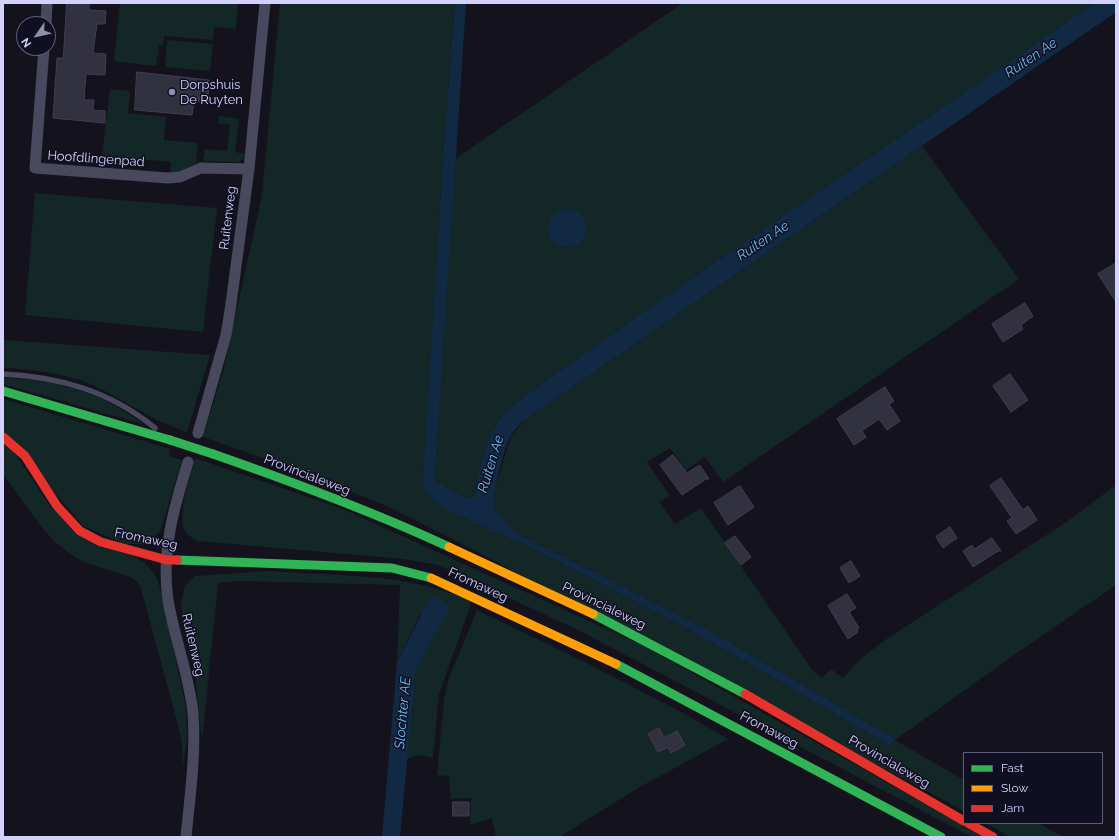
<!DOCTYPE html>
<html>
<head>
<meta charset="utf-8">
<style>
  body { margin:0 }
  #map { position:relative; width:1119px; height:840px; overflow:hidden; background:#14131d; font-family:Raleway,sans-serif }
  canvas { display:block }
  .frame { position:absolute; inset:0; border:4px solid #d3d2fc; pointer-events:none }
  .legend { position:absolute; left:963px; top:752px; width:140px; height:72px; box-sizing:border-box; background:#100f21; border:1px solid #5e5d79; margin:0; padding:5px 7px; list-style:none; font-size:12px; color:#d3d2fc }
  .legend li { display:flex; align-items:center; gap:8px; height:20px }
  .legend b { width:20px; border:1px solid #5e5d79 }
  .north { position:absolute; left:16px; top:16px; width:40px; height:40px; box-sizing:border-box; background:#100f21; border:1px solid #5e5d79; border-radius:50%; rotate:236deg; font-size:11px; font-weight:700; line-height:16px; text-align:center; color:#d3d2fc }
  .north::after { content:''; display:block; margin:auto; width:14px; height:18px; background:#908fae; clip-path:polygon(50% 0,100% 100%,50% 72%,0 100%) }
</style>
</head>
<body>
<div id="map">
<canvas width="1119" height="840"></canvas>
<div class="frame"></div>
<ul class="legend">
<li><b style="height:5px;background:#30b455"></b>Fast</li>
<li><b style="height:5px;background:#ff9f0a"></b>Slow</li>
<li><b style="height:5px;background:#e5322d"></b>Jam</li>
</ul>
<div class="north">N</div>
</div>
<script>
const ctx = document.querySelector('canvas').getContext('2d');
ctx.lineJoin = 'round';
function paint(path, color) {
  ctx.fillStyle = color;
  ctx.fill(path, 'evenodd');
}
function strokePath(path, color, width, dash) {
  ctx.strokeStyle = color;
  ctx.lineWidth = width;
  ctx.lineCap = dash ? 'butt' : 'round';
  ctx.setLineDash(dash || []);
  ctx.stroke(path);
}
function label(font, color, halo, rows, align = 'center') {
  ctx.font = font + ' Raleway,sans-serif';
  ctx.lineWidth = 3;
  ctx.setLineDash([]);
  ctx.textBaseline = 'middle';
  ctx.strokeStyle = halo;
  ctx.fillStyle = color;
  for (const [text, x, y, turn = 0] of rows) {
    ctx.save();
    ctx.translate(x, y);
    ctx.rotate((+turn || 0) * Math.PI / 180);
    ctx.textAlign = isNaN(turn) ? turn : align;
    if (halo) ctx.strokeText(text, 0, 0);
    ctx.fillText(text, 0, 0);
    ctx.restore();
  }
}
const green = new Path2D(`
  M 120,3 L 238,3 L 236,29 L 214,27 L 213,40 L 164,36 L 163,45 L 159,45 L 156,66 L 114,61 Z
  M 280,3 L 455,3 L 444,143 L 423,482 L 452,512 L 537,551 L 687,628 L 889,745 L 895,741 L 894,738 L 712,632 L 514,532 L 494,507 L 494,500 L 497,482 L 511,436 L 526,419 L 922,146 L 1019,279 L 723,482 L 705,457 L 686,470 L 670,448 L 647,462 L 670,496 L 659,502 L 675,524 L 701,508 L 813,671 L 822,678 L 831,669 L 843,678 L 860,659 L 885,640 L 1065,523 L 1116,485 L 1116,585 L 1018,652 L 895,740 L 964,780 L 964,811 L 468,547 L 387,506 L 280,464 L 203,437 L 223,372 L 262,195 Z
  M 683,3 L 1094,3 C 900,139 701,268 509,408 C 485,434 481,461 475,494 L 472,498 L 466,498 L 436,481 L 435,473 L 455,159 Z
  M 167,40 L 213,44 L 210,71 L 165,67 Z
  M 110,89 L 130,91 L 128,113 L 166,117 L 164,140 L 198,143 L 196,163 L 181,171 L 171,173 L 171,162 L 102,156 Z
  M 219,116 L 239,119 L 235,152 L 245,154 L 243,159 L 238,162 L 203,161 L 205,149 L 227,151 L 230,125 L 218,123 Z
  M 35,193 L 217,208 L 203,332 L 25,315 Z
  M 3,339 L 5,340 L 210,355 L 187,432 C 152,421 123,399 91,384 C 68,374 28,369 3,368 Z
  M 3,378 C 35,379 71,385 100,398 C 116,405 131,416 146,425 L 3,384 Z
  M 3,399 L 171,449 L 169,456 L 182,460 L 160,532 L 145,544 L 125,544 L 83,526 L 3,431 Z
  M 3,444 L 14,452 L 52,509 L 145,563 L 156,576 L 161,591 L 186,708 L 187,739 L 182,769 L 182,744 L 177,721 L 140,585 L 133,578 L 84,562 L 70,554 L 56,543 L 43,529 L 3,474 Z
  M 195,458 L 343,509 L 646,647 L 984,837 L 972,837 L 576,629 L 438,565 L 403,559 L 198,541 C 193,538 187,536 184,529 C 177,515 191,473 195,458 Z
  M 268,571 C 335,576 407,573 469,600 L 470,607 L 439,694 L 433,758 L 419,755 L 406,759 L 415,676 L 419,664 L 421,612 L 397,663 L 400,585 L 237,581 L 218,583 L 202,741 L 195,675 L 184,630 L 181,604 L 185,586 L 195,576 Z
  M 477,610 L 589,664 L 685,714 L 728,739 L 640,787 L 559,837 L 496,837 L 492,818 L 470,825 L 471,798 L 451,799 L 449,776 L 437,775 L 444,699 L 449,678 Z
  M 985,823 L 1038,823 L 1063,837 L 1010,837 Z`);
const water = new Path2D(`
  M 455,3 L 466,3 L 435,473 L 436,481 L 466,498 L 472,498 L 475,494 C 481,461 485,434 509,408 C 701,268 900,139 1094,3 L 1116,3 L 1116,12 L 526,419 C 521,423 515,429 511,435 C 503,448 494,491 494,507 L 514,532 L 712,632 L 894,738 L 895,741 L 889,745 L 687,628 L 537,551 L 452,512 L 435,502 L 425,490 L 423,482 L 425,445 L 444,143 Z
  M548 228a19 19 0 1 1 38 0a19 19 0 1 1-38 0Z
  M 434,598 L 442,599 L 450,608 L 419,664 L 415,676 L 400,837 L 382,837 L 397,663 L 429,599 Z`);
const building = new Path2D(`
  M 67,3 L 89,3 L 89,10 L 106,11 L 105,24 L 97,24 L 93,53 L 106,54 L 105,75 L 86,74 L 84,100 L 94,100 L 93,110 L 105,111 L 105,123 L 53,118 L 57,58 L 63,58 Z
  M 137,72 L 209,80 L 208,96 L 200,96 L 199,102 L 194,101 L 192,115 L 135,110 Z
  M 1116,263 L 1116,302 L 1098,274 Z
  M 1025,303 L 1033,316 L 1021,325 L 1023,329 L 1003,342 L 992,324 Z
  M 1010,374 L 1028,400 L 1011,412 L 993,386 Z
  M 885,387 L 894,401 L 889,404 L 900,421 L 887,430 L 879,419 L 862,431 L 866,437 L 854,445 L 837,419 Z
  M 673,455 L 687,473 L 700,465 L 709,479 L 706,479 L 682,495 L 660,465 Z
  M 1001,478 L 1023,510 L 1028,506 L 1037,520 L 1016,534 L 1007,521 L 1012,518 L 990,486 Z
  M 740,486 L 754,507 L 728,525 L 714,503 Z
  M 950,527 L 957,538 L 943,548 L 936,537 Z
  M 735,536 L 751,557 L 741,565 L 725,543 Z
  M 992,538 L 1001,551 L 998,551 L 973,567 L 963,551 L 972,545 L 974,549 Z
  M 851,561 L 860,576 L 849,583 L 840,568 Z
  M 847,594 L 856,608 L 849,612 L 859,628 L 857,629 L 858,632 L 848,639 L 828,606 Z
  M 659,728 L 664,738 L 677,731 L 685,745 L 671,753 L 668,747 L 658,752 L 648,734 Z
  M 453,802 L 469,802 L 469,816 L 453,816 Z`);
const lane = new Path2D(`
  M 3,374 C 60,377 110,391 155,428`);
const street = new Path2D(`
  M 46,24 L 47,3
  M 44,48 L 35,168 L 168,178 L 180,177 L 201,168 L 249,169
  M 198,433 L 226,335 L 230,311 L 249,169 L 265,3
  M 186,837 C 190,796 196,754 193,713 C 189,674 174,637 168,600 C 161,552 174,507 188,462`);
const fast = new Path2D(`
  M 3,391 L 170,440
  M 213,454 C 293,482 372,511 449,547
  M 177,560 L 392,568 L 431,578
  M 593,614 L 745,694
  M 616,664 L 941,837`);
const slow = new Path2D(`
  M 449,547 L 593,614
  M 431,578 L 616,664`);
const jam = new Path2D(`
  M 3,437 L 25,456 L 57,506 L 80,531 L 101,542 L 167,560 L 177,560
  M 745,694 L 964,821
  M 968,823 L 993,837`);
const fastBridge = new Path2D(`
  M 170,440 L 213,454`);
const markers = [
  [172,92,4,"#908fae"]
];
const poiNames = [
  ["Dorpshuis",180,85],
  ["De Ruyten",180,100]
];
const streetNames = [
  ["Hoofdlingenpad",96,159,4],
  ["Ruitenweg",228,218,-83],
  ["Provincialeweg",307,475,21],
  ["Fromaweg",146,539,12],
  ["Fromaweg",478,585,25],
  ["Provincialeweg",604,606,26],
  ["Ruitenweg",193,645,77],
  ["Fromaweg",769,730,28],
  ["Provincialeweg",889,762,30]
];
const waterNames = [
  ["Ruiten Ae",1031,58,-34],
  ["Ruiten Ae",763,241,-34],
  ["Ruiten Ae",491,464,-73],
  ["Slochter AE",403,713,-85]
];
paint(green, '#122726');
paint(water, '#122943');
paint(building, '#32313f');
strokePath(building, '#403e50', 1);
strokePath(lane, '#49495d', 5.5);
strokePath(street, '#49495d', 11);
strokePath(fast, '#30b455', 9);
strokePath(slow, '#ff9f0a', 9);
strokePath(jam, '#e5322d', 9);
strokePath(fastBridge, '#30b455', 9);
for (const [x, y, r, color] of markers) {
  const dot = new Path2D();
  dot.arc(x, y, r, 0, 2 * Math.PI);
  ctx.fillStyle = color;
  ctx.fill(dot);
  strokePath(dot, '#100f21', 1.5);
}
label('13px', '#d3d2fc', '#100f21', poiNames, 'left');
label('13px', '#d3d2fc', '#100f21', streetNames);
label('italic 14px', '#67bff5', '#100f21', waterNames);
</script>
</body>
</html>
